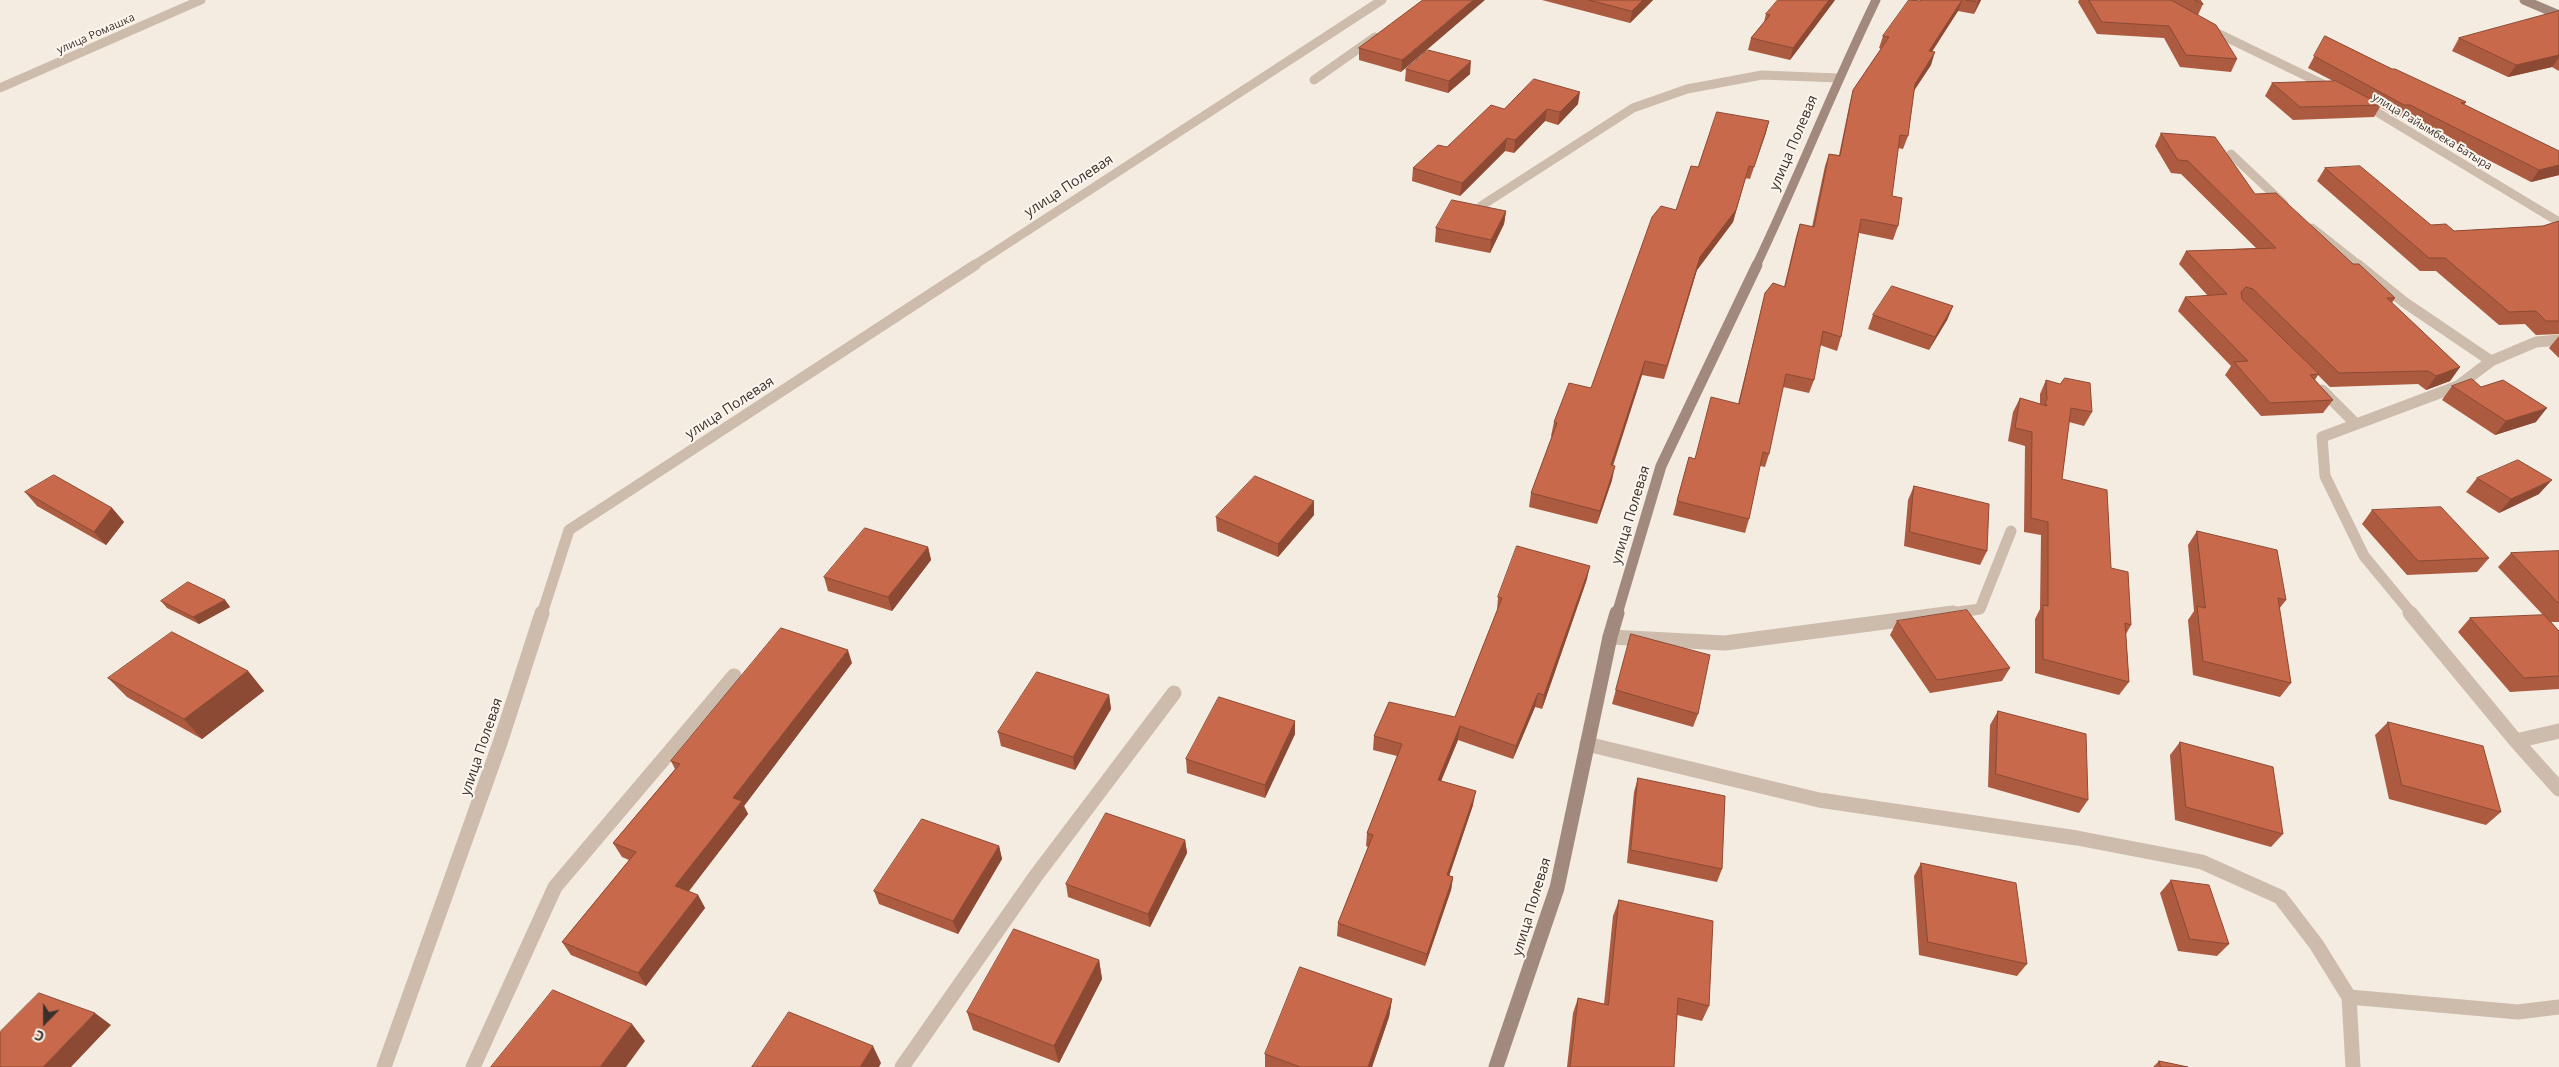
<!DOCTYPE html>
<html>
<head>
<meta charset="utf-8">
<style>
  body { margin:0 }
  #map { position:relative; width:2559px; height:1067px; overflow:hidden; background:#f4ebe1; font-family:"Open Sans",sans-serif }
  canvas { display:block }
  .north { position:absolute; left:20px; top:997px; width:50px; height:50px; -webkit-text-stroke:4px #fbf5ee; paint-order:stroke; rotate:202deg; font-size:14px; font-weight:700; line-height:20px; text-align:center; color:#3b302b }
  .north::after { content:''; display:block; margin:auto; width:18px; height:22px; background:#3b302b; clip-path:polygon(50% 0,100% 100%,50% 72%,0 100%) }
</style>
</head>
<body>
<div id="map">
<canvas width="2559" height="1067"></canvas>
<div class="north">С</div>
</div>
<script>
const ctx = document.querySelector('canvas').getContext('2d');
ctx.lineJoin = 'round';
function strokePath(path, color, width, dash) {
  ctx.strokeStyle = color;
  ctx.lineWidth = width;
  ctx.lineCap = dash ? 'butt' : 'round';
  ctx.setLineDash(dash || []);
  ctx.stroke(path);
}
function paint(path, color) {
  ctx.fillStyle = color;
  ctx.fill(path, 'evenodd');
}
function label(font, color, halo, rows, align = 'center') {
  ctx.font = font + ' "Open Sans",sans-serif';
  ctx.lineWidth = 4;
  ctx.setLineDash([]);
  ctx.textBaseline = 'middle';
  ctx.strokeStyle = halo;
  ctx.fillStyle = color;
  for (const [text, x, y, turn = 0] of rows) {
    ctx.save();
    ctx.translate(x, y);
    ctx.rotate((+turn || 0) * Math.PI / 180);
    ctx.textAlign = isNaN(turn) ? turn : align;
    if (halo) ctx.strokeText(text, 0, 0);
    ctx.fillText(text, 0, 0);
    ctx.restore();
  }
}
const streetFar2 = new Path2D(`
  M 2207,28 L 2333,89
  M 1314,80 L 1375,37
  M 0,88 L 201,0
  M 2362,103 L 2559,222
  M 2231,154 L 2284,204
  M 1481,206 L 1633,108 L 1687,89 L 1762,75 L 1838,78
  M 2312,228 L 2360,266
  M 973,266 L 1382,0`);
const streetFar1 = new Path2D(`
  M 2358,265 L 2404,302 L 2491,361 L 2536,342 L 2559,340
  M 2322,390 L 2355,423
  M 542,614 L 569,530 L 975,265
  M 1944,614 L 1980,609 L 2011,531
  M 2412,614 L 2364,556 L 2325,476 L 2322,437 L 2458,386 L 2491,361`);
const street = new Path2D(`
  M 2410,613 L 2516,741 L 2559,789
  M 1610,637 L 1725,643 L 1953,613
  M 2516,741 L 2559,731
  M 1587,744 L 1819,800 L 2077,838 L 2202,862 L 2280,897 L 2316,944 L 2349,997 L 2353,1067
  M 2349,997 L 2518,1012 L 2559,1007
  M 384,1067 L 500,743 L 542,613
  M 473,1067 L 555,887 L 734,676
  M 902,1067 L 1035,877 L 1174,693`);
const secondaryFar2 = new Path2D(`
  M 2524,0 L 2559,15
  M 1756,266 C 1798,178 1833,88 1876,0`);
const secondaryFar1 = new Path2D(`
  M 1617,614 L 1661,466 L 1757,265`);
const secondary = new Path2D(`
  M 1496,1067 L 1557,888 L 1610,637 L 1617,613`);
const wall = new Path2D(`
  M 1423,0 L 1401,72 L 1359,60 L 1359,48 Z
  M 1542,0 L 1653,0 L 1630,23 Z
  M 1835,0 L 1790,60 L 1748,50 L 1751,38 L 1764,22 L 1766,14 Z
  M 1921,0 L 1981,0 L 1974,14 L 1958,11 L 1932,52 L 1931,65 L 1914,91 L 1908,136 L 1903,149 L 1898,148 L 1892,196 L 1898,226 L 1893,240 L 1859,233 L 1841,337 L 1837,351 L 1820,345 L 1814,380 L 1809,393 L 1783,387 L 1769,454 L 1765,467 L 1760,466 L 1749,519 L 1745,533 L 1673,515 L 1689,457 L 1694,459 L 1738,404 L 1762,306 L 1765,293 L 1784,287 L 1796,237 L 1800,224 L 1812,227 L 1825,166 L 1829,154 L 1839,155 L 1850,102 L 1853,90 L 1881,49 L 1879,48 L 1883,36 Z
  M 2079,0 L 2200,0 L 2203,4 L 2198,15 L 2237,59 L 2231,72 L 2180,67 L 2164,38 L 2097,34 L 2078,2 Z
  M 2559,11 L 2559,71 L 2552,67 L 2508,77 L 2452,51 L 2459,38 Z
  M 2325,36 L 2392,69 L 2466,102 L 2464,105 L 2559,151 L 2559,175 L 2531,182 L 2403,116 L 2397,117 L 2380,107 L 2374,117 L 2293,120 L 2265,96 L 2272,83 L 2333,81 L 2308,68 Z
  M 1406,69 L 1470,74 L 1448,93 L 1405,81 Z
  M 1578,104 L 1558,125 L 1545,121 L 1514,153 L 1505,151 L 1460,196 L 1412,181 L 1413,168 L 1447,147 L 1504,109 Z
  M 1769,121 L 1750,179 L 1745,178 L 1733,222 L 1697,270 L 1664,379 L 1642,375 L 1613,466 L 1612,480 L 1597,524 L 1529,507 L 1531,493 L 1552,436 L 1551,436 L 1554,422 L 1591,388 L 1676,210 Z
  M 2161,133 L 2255,194 L 2353,264 L 2395,298 L 2392,303 L 2460,367 L 2450,381 L 2426,390 L 2418,384 L 2330,387 L 2318,375 L 2315,380 L 2333,400 L 2323,413 L 2261,416 L 2225,375 L 2231,366 L 2178,311 L 2185,297 L 2208,296 L 2179,264 L 2186,251 L 2256,248 L 2181,174 L 2171,173 L 2155,146 Z
  M 2325,168 L 2431,225 L 2454,231 L 2543,226 L 2559,221 L 2559,334 L 2536,335 L 2525,324 L 2499,325 L 2436,271 L 2420,271 L 2317,181 Z
  M 1506,211 L 1504,224 L 1490,253 L 1435,242 L 1436,228 Z
  M 1953,306 L 1947,320 L 1929,350 L 1868,329 L 1873,315 Z
  M 2559,336 L 2559,358 L 2549,348 Z
  M 2046,380 L 2092,412 L 2084,426 L 2069,422 L 2062,479 L 2111,568 L 2131,625 L 2126,634 L 2129,682 L 2119,695 L 2035,673 L 2035,619 L 2040,609 L 2041,535 L 2024,532 L 2025,446 L 2008,441 L 2013,412 L 2020,398 L 2040,404 L 2040,394 Z
  M 2452,386 L 2481,387 L 2536,422 L 2495,435 L 2442,400 Z
  M 2477,478 L 2539,494 L 2499,513 L 2466,492 Z
  M 1914,486 L 1987,551 L 1980,565 L 1904,546 L 1908,500 Z
  M 25,492 L 112,508 L 124,522 L 106,545 L 37,506 Z
  M 2372,510 L 2489,558 L 2477,572 L 2407,575 L 2362,524 Z
  M 1314,515 L 1278,557 L 1217,531 L 1216,517 Z
  M 2197,531 L 2286,600 L 2279,609 L 2291,683 L 2280,697 L 2193,675 L 2188,620 L 2194,611 L 2188,545 Z
  M 928,547 L 931,560 L 892,611 L 828,591 L 824,577 Z
  M 2559,551 L 2559,622 L 2551,622 L 2559,631 L 2559,689 L 2510,692 L 2458,632 L 2470,618 L 2543,615 L 2498,567 L 2511,553 Z
  M 1587,579 L 1542,709 L 1535,707 L 1513,759 L 1458,740 L 1441,781 L 1473,805 L 1449,876 L 1453,877 L 1451,890 L 1425,966 L 1337,936 L 1338,923 L 1368,847 L 1366,846 L 1367,833 L 1397,756 L 1373,750 L 1374,736 L 1455,717 L 1497,611 L 1498,597 Z
  M 225,600 L 230,607 L 199,624 L 167,608 L 161,601 Z
  M 1897,621 L 2010,668 L 2002,681 L 1930,693 L 1890,635 Z
  M 1631,634 L 1698,714 L 1693,727 L 1612,704 Z
  M 852,663 L 744,806 L 748,814 L 688,891 L 698,895 L 705,908 L 646,986 L 571,955 L 562,942 L 629,860 L 622,857 L 613,843 L 675,769 L 671,761 Z
  M 248,671 L 264,691 L 202,739 L 127,697 L 108,678 Z
  M 1109,695 L 1111,709 L 1075,770 L 1001,746 L 998,732 Z
  M 1998,711 L 2088,800 L 2079,813 L 1988,787 L 1990,725 Z
  M 2388,722 L 2501,812 L 2486,825 L 2389,799 L 2375,735 Z
  M 1295,734 L 1265,798 L 1187,773 L 1186,759 Z
  M 2180,742 L 2283,834 L 2271,847 L 2175,820 L 2170,755 Z
  M 1638,778 L 1722,869 L 1717,882 L 1627,863 L 1634,792 Z
  M 1185,840 L 1187,853 L 1150,927 L 1068,897 L 1066,884 Z
  M 999,846 L 1002,859 L 958,934 L 879,904 L 874,891 Z
  M 1921,863 L 2027,964 L 2017,976 L 1919,955 L 1914,876 Z
  M 2171,880 L 2229,944 L 2217,956 L 2178,951 L 2160,893 Z
  M 1619,900 L 1709,1006 L 1702,1021 L 1677,1015 L 1674,1067 L 1567,1067 L 1573,1013 L 1578,998 L 1604,1004 L 1613,916 Z
  M 1099,960 L 1102,979 L 1059,1063 L 973,1030 L 967,1012 Z
  M 1392,999 L 1389,1017 L 1372,1067 L 1265,1067 L 1265,1054 Z
  M 2159,1061 L 2188,1067 L 2153,1067 Z`);
const shadedWall = new Path2D(`
  M 1473,0 L 1485,0 L 1401,72 L 1402,60 Z
  M 1643,0 L 1653,0 L 1630,23 L 1632,11 Z
  M 1829,0 L 1835,0 L 1790,60 L 1793,48 Z
  M 1962,0 L 1958,11 L 1924,63 L 1929,51 Z
  M 1979,0 L 1981,0 L 1974,14 L 1978,2 Z
  M 1935,52 L 1931,65 L 1910,96 L 1915,84 Z
  M 2559,55 L 2559,57 L 2552,67 L 2508,77 L 2516,65 Z
  M 1471,61 L 1470,74 L 1448,93 L 1449,81 Z
  M 1580,92 L 1578,104 L 1558,125 L 1560,112 Z
  M 1547,109 L 1545,121 L 1514,153 L 1515,140 Z
  M 1769,121 L 1766,133 L 1750,179 L 1754,167 Z
  M 1507,138 L 1505,151 L 1460,196 L 1462,183 Z
  M 2559,165 L 2559,175 L 2531,182 L 2539,170 Z
  M 1749,166 L 1733,222 L 1697,270 L 1664,379 L 1700,257 Z
  M 1506,211 L 1504,224 L 1490,253 L 1491,240 Z
  M 1953,306 L 1947,320 L 1929,350 L 1935,337 Z
  M 1645,361 L 1642,375 L 1608,479 L 1611,465 Z
  M 2460,367 L 2450,381 L 2426,390 L 2436,376 Z
  M 2547,408 L 2536,422 L 2495,435 L 2506,421 Z
  M 1615,466 L 1612,480 L 1597,524 L 1600,511 Z
  M 2552,480 L 2539,494 L 2499,513 L 2511,499 Z
  M 1314,501 L 1314,515 L 1278,557 L 1278,544 Z
  M 112,508 L 124,522 L 106,545 L 94,532 Z
  M 928,547 L 931,560 L 892,611 L 888,597 Z
  M 1590,566 L 1587,579 L 1542,709 L 1544,695 Z
  M 225,600 L 230,607 L 199,624 L 193,617 Z
  M 848,650 L 852,663 L 744,806 L 748,814 L 683,899 L 675,886 L 733,798 Z
  M 248,671 L 264,691 L 202,739 L 184,719 Z
  M 1538,693 L 1535,707 L 1513,759 L 1516,746 Z
  M 1109,695 L 1111,709 L 1075,770 L 1073,757 Z
  M 1295,721 L 1295,734 L 1265,798 L 1265,785 Z
  M 1460,726 L 1458,740 L 1436,793 L 1438,780 Z
  M 1476,791 L 1473,805 L 1445,888 L 1447,875 Z
  M 1185,840 L 1187,853 L 1150,927 L 1148,914 Z
  M 999,846 L 1002,859 L 958,934 L 953,921 Z
  M 1453,877 L 1451,890 L 1425,966 L 1427,954 Z
  M 698,895 L 705,908 L 646,986 L 638,973 Z
  M 1099,960 L 1102,979 L 1059,1063 L 1054,1046 Z
  M 1392,999 L 1389,1017 L 1372,1067 L 1368,1067 Z
  M 95,1013 L 111,1025 L 71,1067 L 43,1067 Z
  M 632,1024 L 645,1041 L 626,1067 L 600,1067 Z
  M 873,1046 L 881,1063 L 879,1067 L 860,1067 Z`);
const building = new Path2D(`
  M 1423,0 L 1473,0 L 1402,60 L 1359,48 Z
  M 1589,0 L 1643,0 L 1632,11 Z
  M 1778,0 L 1829,0 L 1793,48 L 1751,38 L 1770,15 L 1766,14 Z
  M 1909,0 L 1921,1 L 1921,0 L 1962,0 L 1929,51 L 1935,52 L 1915,84 L 1908,136 L 1900,135 L 1892,196 L 1902,198 L 1898,226 L 1861,219 L 1841,337 L 1823,331 L 1814,380 L 1786,374 L 1769,454 L 1763,452 L 1749,519 L 1677,501 L 1689,457 L 1695,459 L 1711,397 L 1739,404 L 1765,293 L 1773,283 L 1785,287 L 1800,224 L 1814,227 L 1829,154 L 1840,156 L 1853,90 L 1889,37 L 1883,36 Z
  M 1966,0 L 1979,0 L 1978,2 Z
  M 2089,0 L 2171,0 L 2216,25 L 2237,59 L 2186,55 L 2169,26 L 2102,22 Z
  M 2195,0 L 2200,0 L 2203,4 Z
  M 2559,11 L 2559,55 L 2516,65 L 2459,38 Z
  M 2325,36 L 2392,69 L 2395,69 L 2466,102 L 2461,103 L 2559,151 L 2559,165 L 2539,170 L 2410,105 L 2404,105 L 2314,56 Z
  M 1428,50 L 1471,61 L 1449,81 L 1406,69 Z
  M 1534,79 L 1580,92 L 1560,112 L 1547,109 L 1515,140 L 1507,138 L 1462,183 L 1413,168 L 1438,145 L 1447,147 L 1491,105 L 1504,109 Z
  M 2336,81 L 2382,105 L 2300,107 L 2272,83 Z
  M 1717,112 L 1769,121 L 1754,167 L 1749,166 L 1736,210 L 1700,257 L 1667,366 L 1645,361 L 1611,465 L 1615,466 L 1600,511 L 1531,493 L 1557,423 L 1554,422 L 1569,383 L 1591,388 L 1652,217 L 1661,206 L 1676,210 L 1691,166 L 1698,167 Z
  M 2161,133 L 2215,137 L 2255,194 L 2276,193 L 2353,264 L 2359,264 L 2395,298 L 2387,298 L 2460,367 L 2436,376 L 2428,371 L 2339,373 L 2253,289 L 2246,287 L 2241,292 L 2242,299 L 2319,374 L 2310,375 L 2333,400 L 2270,403 L 2234,362 L 2248,361 L 2185,297 L 2227,294 L 2186,251 L 2276,248 L 2188,161 L 2178,160 Z
  M 2360,166 L 2431,225 L 2446,224 L 2454,231 L 2543,226 L 2559,221 L 2559,321 L 2546,321 L 2536,311 L 2509,312 L 2445,258 L 2429,258 L 2325,168 Z
  M 1452,200 L 1506,211 L 1491,240 L 1436,228 Z
  M 1892,286 L 1953,306 L 1935,337 L 1873,315 Z
  M 2065,378 L 2090,383 L 2092,412 L 2071,408 L 2062,479 L 2107,490 L 2111,568 L 2128,572 L 2131,625 L 2125,623 L 2129,682 L 2043,659 L 2043,605 L 2048,606 L 2048,522 L 2031,518 L 2032,432 L 2015,428 L 2020,398 L 2047,406 L 2045,402 L 2047,400 L 2046,380 L 2060,384 Z
  M 2472,379 L 2481,387 L 2503,380 L 2547,408 L 2506,421 L 2452,386 Z
  M 2518,460 L 2552,480 L 2511,499 L 2477,478 Z
  M 54,475 L 112,508 L 94,532 L 25,492 Z
  M 1255,476 L 1314,501 L 1278,544 L 1216,517 Z
  M 1914,486 L 1989,504 L 1987,551 L 1910,532 Z
  M 2441,507 L 2489,558 L 2418,561 L 2372,510 Z
  M 865,528 L 928,547 L 888,597 L 824,577 Z
  M 2197,531 L 2277,550 L 2286,600 L 2278,598 L 2291,683 L 2203,661 L 2197,606 L 2205,608 Z
  M 1517,546 L 1590,566 L 1544,695 L 1538,693 L 1516,746 L 1460,726 L 1438,780 L 1476,791 L 1447,875 L 1453,877 L 1427,954 L 1338,923 L 1373,835 L 1367,833 L 1402,744 L 1374,736 L 1389,702 L 1455,717 L 1502,598 L 1498,597 Z
  M 2559,551 L 2559,604 L 2511,553 Z
  M 188,582 L 225,600 L 193,617 L 161,601 Z
  M 1967,610 L 2010,668 L 1937,680 L 1897,621 Z
  M 2544,615 L 2559,631 L 2559,676 L 2524,678 L 2470,618 Z
  M 781,628 L 848,650 L 733,798 L 742,801 L 675,886 L 698,895 L 638,973 L 562,942 L 636,852 L 613,843 L 680,764 L 671,761 Z
  M 172,632 L 248,671 L 184,719 L 108,678 Z
  M 1631,634 L 1710,655 L 1698,714 L 1616,690 Z
  M 1037,672 L 1109,695 L 1073,757 L 998,732 Z
  M 1219,697 L 1295,721 L 1265,785 L 1186,759 Z
  M 1998,711 L 2086,734 L 2088,800 L 1996,774 Z
  M 2388,722 L 2483,746 L 2501,812 L 2402,785 Z
  M 2180,742 L 2273,767 L 2283,834 L 2186,807 Z
  M 1638,778 L 1725,796 L 1722,869 L 1631,850 Z
  M 1106,813 L 1185,840 L 1148,914 L 1066,884 Z
  M 922,819 L 999,846 L 953,921 L 874,891 Z
  M 1921,863 L 2016,883 L 2027,964 L 1928,942 Z
  M 2171,880 L 2209,885 L 2229,944 L 2190,939 Z
  M 1619,900 L 1713,921 L 1709,1006 L 1678,998 L 1674,1067 L 1570,1067 L 1578,998 L 1608,1005 Z
  M 1014,929 L 1099,960 L 1054,1046 L 967,1012 Z
  M 1300,967 L 1392,999 L 1368,1067 L 1300,1067 L 1265,1054 Z
  M 553,990 L 632,1024 L 600,1067 L 491,1067 Z
  M 39,993 L 95,1013 L 43,1067 L 0,1067 L 0,1032 Z
  M 789,1012 L 873,1046 L 860,1067 L 752,1067 Z
  M 2159,1061 L 2188,1067 L 2161,1067 Z`);
const farStreetnames = [
  ["улица Ромашка",96,34,-24],
  ["улица Райымбека Батыра",2432,132,31]
];
const streetNames = [
  ["улица Полевая",1794,143,-67],
  ["улица Полевая",1069,186,-33],
  ["улица Полевая",730,408,-33],
  ["улица Полевая",1631,515,-73],
  ["улица Полевая",482,747,-71],
  ["улица Полевая",1532,907,-73]
];
strokePath(streetFar2, '#cdbbac', 9);
strokePath(streetFar1, '#cdbbac', 11);
strokePath(street, '#cdbbac', 15);
strokePath(secondaryFar2, '#a18a7d', 9);
strokePath(secondaryFar1, '#a18a7d', 11);
strokePath(secondary, '#a18a7d', 15);
paint(wall, '#ac5a40');
paint(shadedWall, '#8c4a34');
paint(building, '#c8694b');
strokePath(building, '#8c4a34', 1);
label('11px', '#3b302b', '#fbf5ee', farStreetnames);
label('14px', '#3b302b', '#fbf5ee', streetNames);
</script>
</body>
</html>
